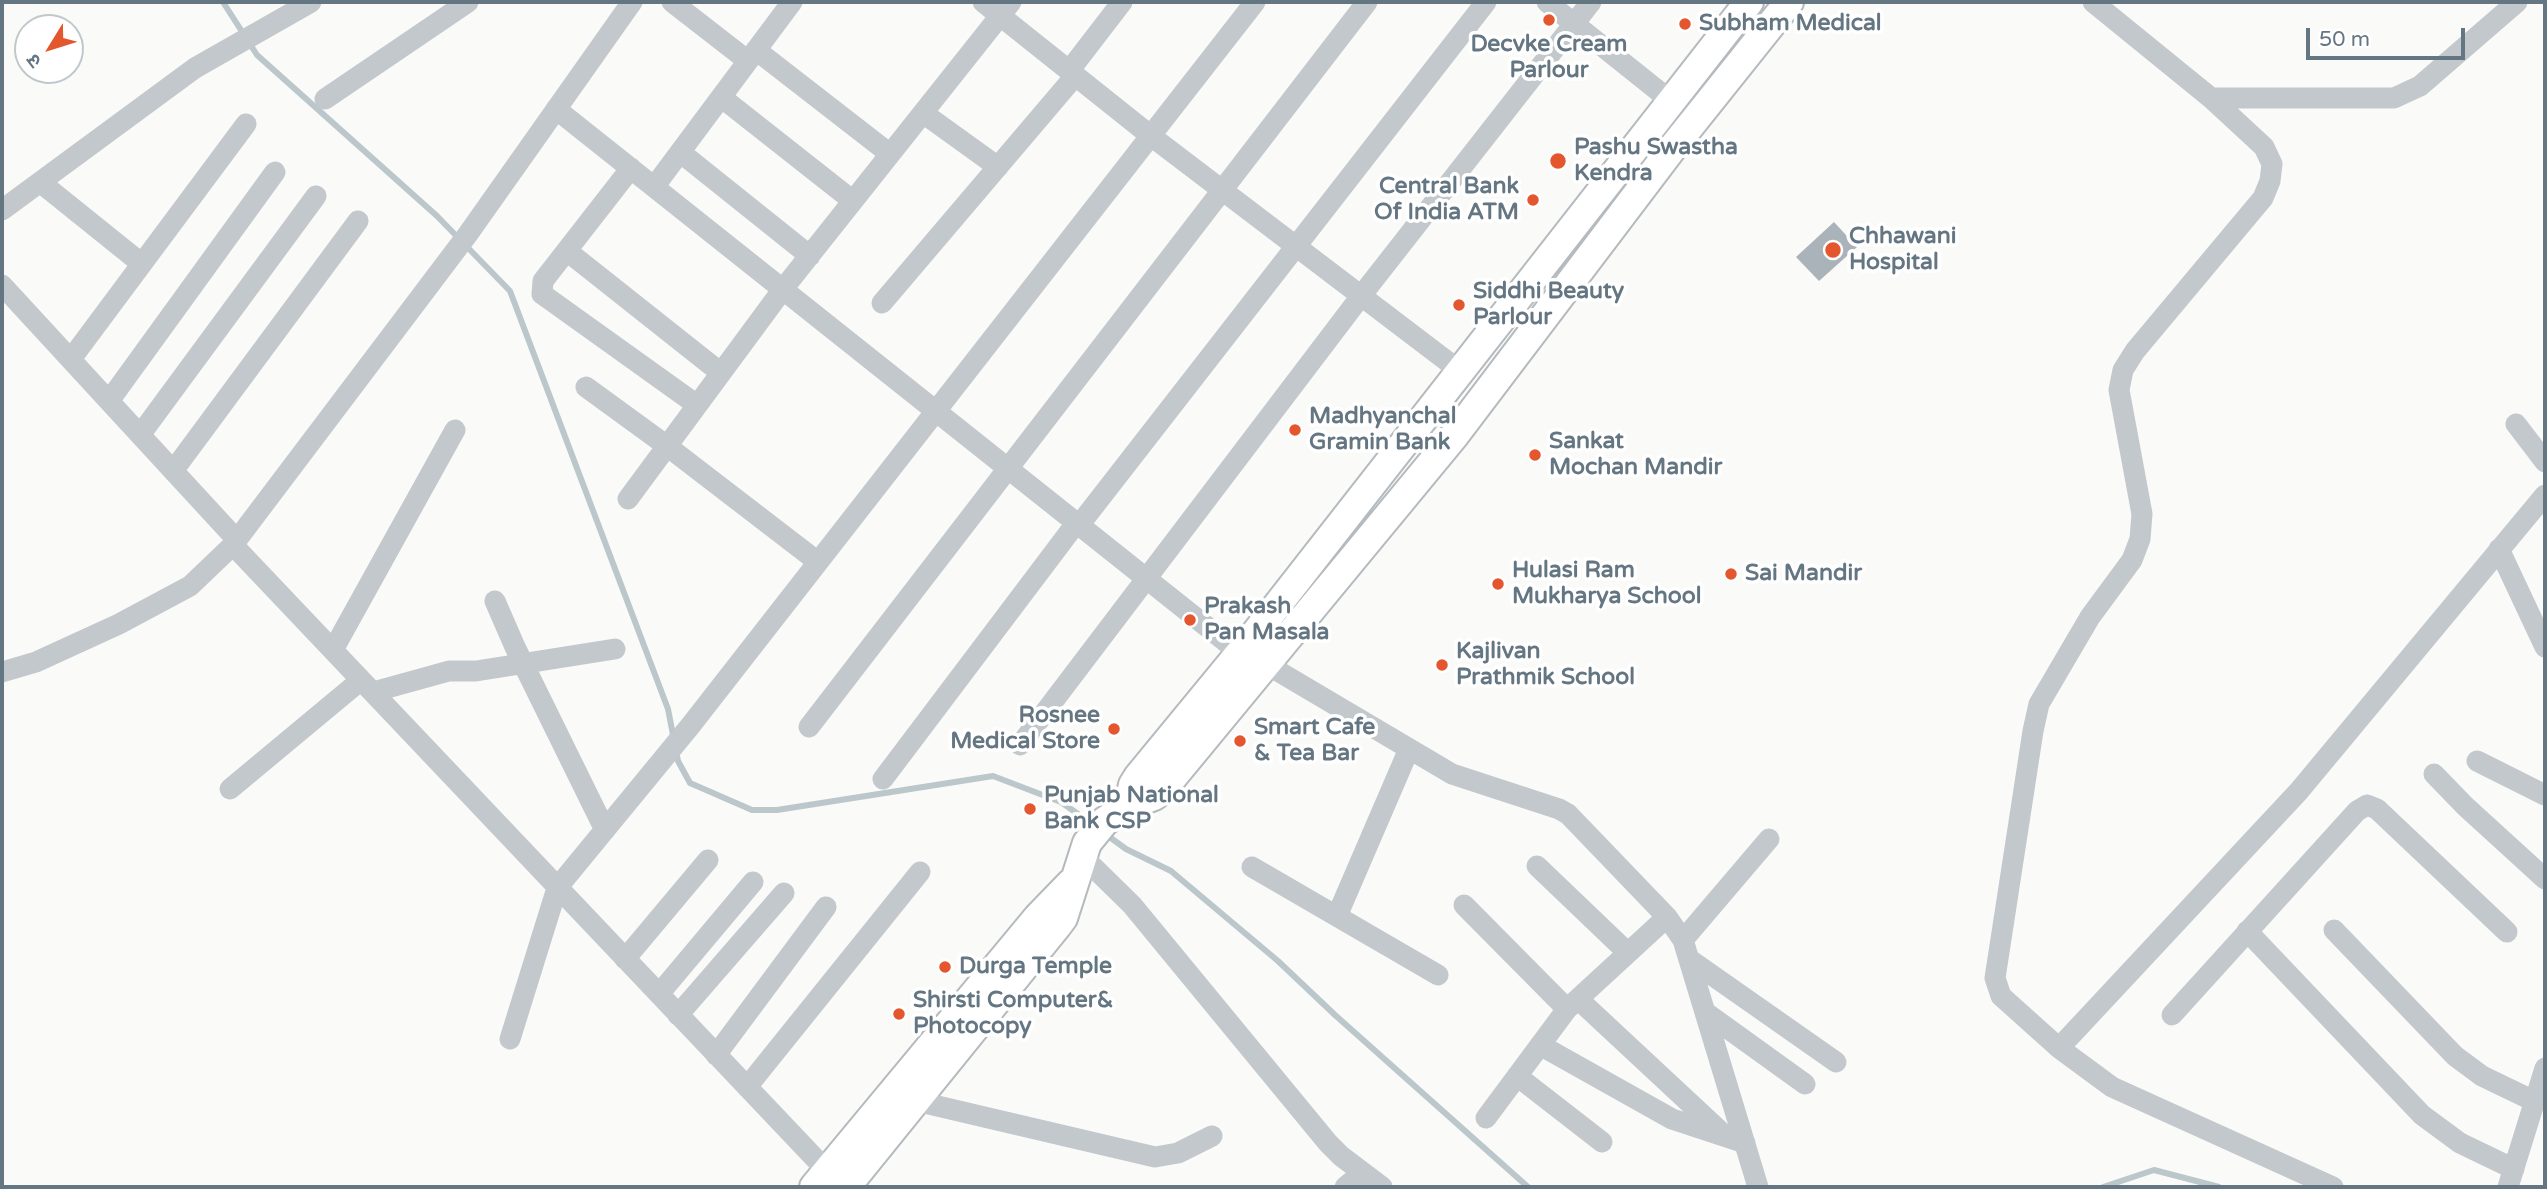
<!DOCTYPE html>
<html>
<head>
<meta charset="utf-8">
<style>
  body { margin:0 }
  #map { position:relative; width:2547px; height:1189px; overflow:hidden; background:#fafaf8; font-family:"Varela Round","Noto Sans Devanagari",sans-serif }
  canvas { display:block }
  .frame { position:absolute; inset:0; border:4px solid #657683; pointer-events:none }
  .north { position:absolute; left:14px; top:14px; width:70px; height:70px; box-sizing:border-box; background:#fff; border:2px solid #c1c8cd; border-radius:50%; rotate:232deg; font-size:19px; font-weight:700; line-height:28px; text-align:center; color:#657683 }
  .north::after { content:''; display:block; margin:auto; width:24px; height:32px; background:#e4572e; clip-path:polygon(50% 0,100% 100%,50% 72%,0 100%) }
  .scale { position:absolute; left:2306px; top:28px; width:159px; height:32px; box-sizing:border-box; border:4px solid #657683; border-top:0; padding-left:9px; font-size:21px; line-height:24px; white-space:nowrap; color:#657683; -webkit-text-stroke:5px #fff; paint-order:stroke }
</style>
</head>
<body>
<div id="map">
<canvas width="2547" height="1189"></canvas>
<div class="frame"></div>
<div class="north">उ</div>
<div class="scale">50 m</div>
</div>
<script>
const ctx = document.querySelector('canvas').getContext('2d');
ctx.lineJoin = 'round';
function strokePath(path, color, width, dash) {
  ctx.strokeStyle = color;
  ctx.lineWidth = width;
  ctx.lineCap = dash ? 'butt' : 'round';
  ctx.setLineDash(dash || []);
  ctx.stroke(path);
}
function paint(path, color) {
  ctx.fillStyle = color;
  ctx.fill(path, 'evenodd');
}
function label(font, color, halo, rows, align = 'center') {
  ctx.font = font + ' "Varela Round",sans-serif';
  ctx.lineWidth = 7;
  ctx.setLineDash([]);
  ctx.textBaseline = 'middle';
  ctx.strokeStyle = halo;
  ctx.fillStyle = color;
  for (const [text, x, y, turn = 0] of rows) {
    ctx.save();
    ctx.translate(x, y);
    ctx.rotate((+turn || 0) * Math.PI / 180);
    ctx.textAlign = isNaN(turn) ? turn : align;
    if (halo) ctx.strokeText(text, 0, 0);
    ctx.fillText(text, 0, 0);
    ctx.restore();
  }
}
const stream = new Path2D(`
  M 223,2 L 257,55 L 437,216 L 510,291 L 668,709 L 674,740
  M 676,750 L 678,761 L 690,783 L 752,810 L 777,810 L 993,776 L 1061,802 L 1092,824
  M 1104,833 L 1126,849 L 1171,871 L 1278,961 L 1335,1015 L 1528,1187
  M 2103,1187 L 2154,1170 L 2219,1187`);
const building = new Path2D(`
  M 1834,222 L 1857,247 L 1819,281 L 1796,257 Z`);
const minor = new Path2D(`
  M 632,2 L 468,234 L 233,545 L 827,1171
  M 672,2 L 748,61
  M 983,2 L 1151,136 L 1460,371
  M 1547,2 L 1671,101
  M 2093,2 L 2211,98 L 2264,147 L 2272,164 L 2270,181 L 2263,198 L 2135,351 L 2123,370 L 2119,390 L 2142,514 L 2140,539 L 2132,560 L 2090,617 L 2039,704 L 2033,731 L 1995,978 L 2001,996 L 2059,1048 L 2112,1087 L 2333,1187
  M 756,50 L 890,154
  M 1069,71 L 1122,2
  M 721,97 L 853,201
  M 2211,98 L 2394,98 L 2420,86 L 2517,2
  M 325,99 L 468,2
  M 556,109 L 1240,653
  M 923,113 L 998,167
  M 680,152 L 810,256
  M 631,168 L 543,281 L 542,294 L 697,405
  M 40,182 L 142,264
  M 654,187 L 792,2
  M 2,210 L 195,68 L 311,2
  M 567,251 L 721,373
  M 2,285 L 237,540
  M 882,303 L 1075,76
  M 71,359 L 246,124
  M 586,387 L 667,446 L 818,562
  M 109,401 L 275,172
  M 2516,424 L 2545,462
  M 140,435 L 316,196
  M 173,471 L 358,221
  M 628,499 L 783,289 L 1011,2
  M 1080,524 L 1486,2
  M 2499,549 L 2545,647
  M 495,601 L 515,647 L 605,830
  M 333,650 L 455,430
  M 1266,664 L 1452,774 L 1559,809 L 1568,814 L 1667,917 L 1683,940 L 1758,1187
  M 2,672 L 36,662 L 119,624 L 190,586 L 233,545
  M 373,692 L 449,671 L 476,671 L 615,649
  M 809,727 L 1367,2
  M 1020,745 L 1361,296 L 1591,2
  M 2477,761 L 2545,795
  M 2434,774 L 2465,806 L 2545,879
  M 883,779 L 1077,522
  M 230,789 L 361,680
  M 1083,857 L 1132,905 L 1328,1143 L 1341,1156 L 1382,1187
  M 1537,866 L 1628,953
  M 1252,867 L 1438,975
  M 1464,905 L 1567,1009
  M 1337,916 L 1409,749
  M 2334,930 L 2455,1056 L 2482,1076 L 2536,1102
  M 2247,931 L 2422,1115 L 2460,1143 L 2514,1169
  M 1683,940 L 1769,839
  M 625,959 L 708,860
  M 1689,959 L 1836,1062
  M 659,994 L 753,882
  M 1578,999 L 1723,1134
  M 1705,1012 L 1805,1084
  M 678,1015 L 784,893
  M 2172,1015 L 2357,811 L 2367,805 L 2377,809 L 2507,932
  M 510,1039 L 557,888 L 691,725 L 1255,2
  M 1540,1045 L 1672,1119 L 1745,1143
  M 2059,1048 L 2299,791 L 2545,495
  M 716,1055 L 826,907
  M 1517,1076 L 1602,1142
  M 747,1087 L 920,872
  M 916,1101 L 1155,1157 L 1178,1153 L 1212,1136
  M 1486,1118 L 1567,1009 L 1667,917
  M 1345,1187 L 1362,1173
  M 2508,1187 L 2545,1068`);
const major = new Path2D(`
  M 1128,806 L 1133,785 L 1138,777 L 1240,653 L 1749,2
  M 814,1187 L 1038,917 L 1071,883
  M 846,1187 L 1057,926 L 1063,918 L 1087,843 L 1105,821 L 1128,806 L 1154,796 L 1162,790 L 1454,436 L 1670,151 L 1789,2`);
const markers = [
  [1549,20,7,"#e4572e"],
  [1685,24,7,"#e4572e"],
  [1558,161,9,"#e4572e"],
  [1533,200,7,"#e4572e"],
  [1833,250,9,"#e4572e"],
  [1459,305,7,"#e4572e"],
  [1295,430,7,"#e4572e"],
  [1535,455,7,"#e4572e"],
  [1731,574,7,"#e4572e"],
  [1498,584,7,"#e4572e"],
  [1190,620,7,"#e4572e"],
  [1442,665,7,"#e4572e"],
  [1114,729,7,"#e4572e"],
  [1240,741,7,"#e4572e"],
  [1030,809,7,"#e4572e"],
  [945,967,7,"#e4572e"],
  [899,1014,7,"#e4572e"]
];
const poiNames = [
  ["Subham Medical",1699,24],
  ["Decvke Cream",1549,45,"center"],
  ["Parlour",1549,71,"center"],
  ["Pashu Swastha",1574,148],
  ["Kendra",1574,174],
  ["Central Bank",1519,187,"right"],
  ["Of India ATM",1519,213,"right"],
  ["Chhawani",1849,237],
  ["Hospital",1849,263],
  ["Siddhi Beauty",1473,292],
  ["Parlour",1473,318],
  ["Madhyanchal",1309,417],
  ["Gramin Bank",1309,443],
  ["Sankat",1549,442],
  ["Mochan Mandir",1549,468],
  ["Hulasi Ram",1512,571],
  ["Mukharya School",1512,597],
  ["Sai Mandir",1745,574],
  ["Prakash",1204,607],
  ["Pan Masala",1204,633],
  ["Kajlivan",1456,652],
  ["Prathmik School",1456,678],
  ["Rosnee",1100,716,"right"],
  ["Medical Store",1100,742,"right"],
  ["Smart Cafe",1254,728],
  ["& Tea Bar",1254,754],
  ["Punjab National",1044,796],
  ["Bank CSP",1044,822],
  ["Durga Temple",959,967],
  ["Shirsti Computer&",913,1001],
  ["Photocopy",913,1027]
];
strokePath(stream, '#bbc7cb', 6);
paint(building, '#aab3b9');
strokePath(major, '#b5babe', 32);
strokePath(minor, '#c3c8cc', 21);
strokePath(major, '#fff', 28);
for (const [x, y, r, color] of markers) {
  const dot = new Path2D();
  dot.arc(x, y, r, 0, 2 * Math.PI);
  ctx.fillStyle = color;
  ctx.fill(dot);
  strokePath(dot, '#fff', 2.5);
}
label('bold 23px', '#657683', '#fff', poiNames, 'left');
</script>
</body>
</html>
